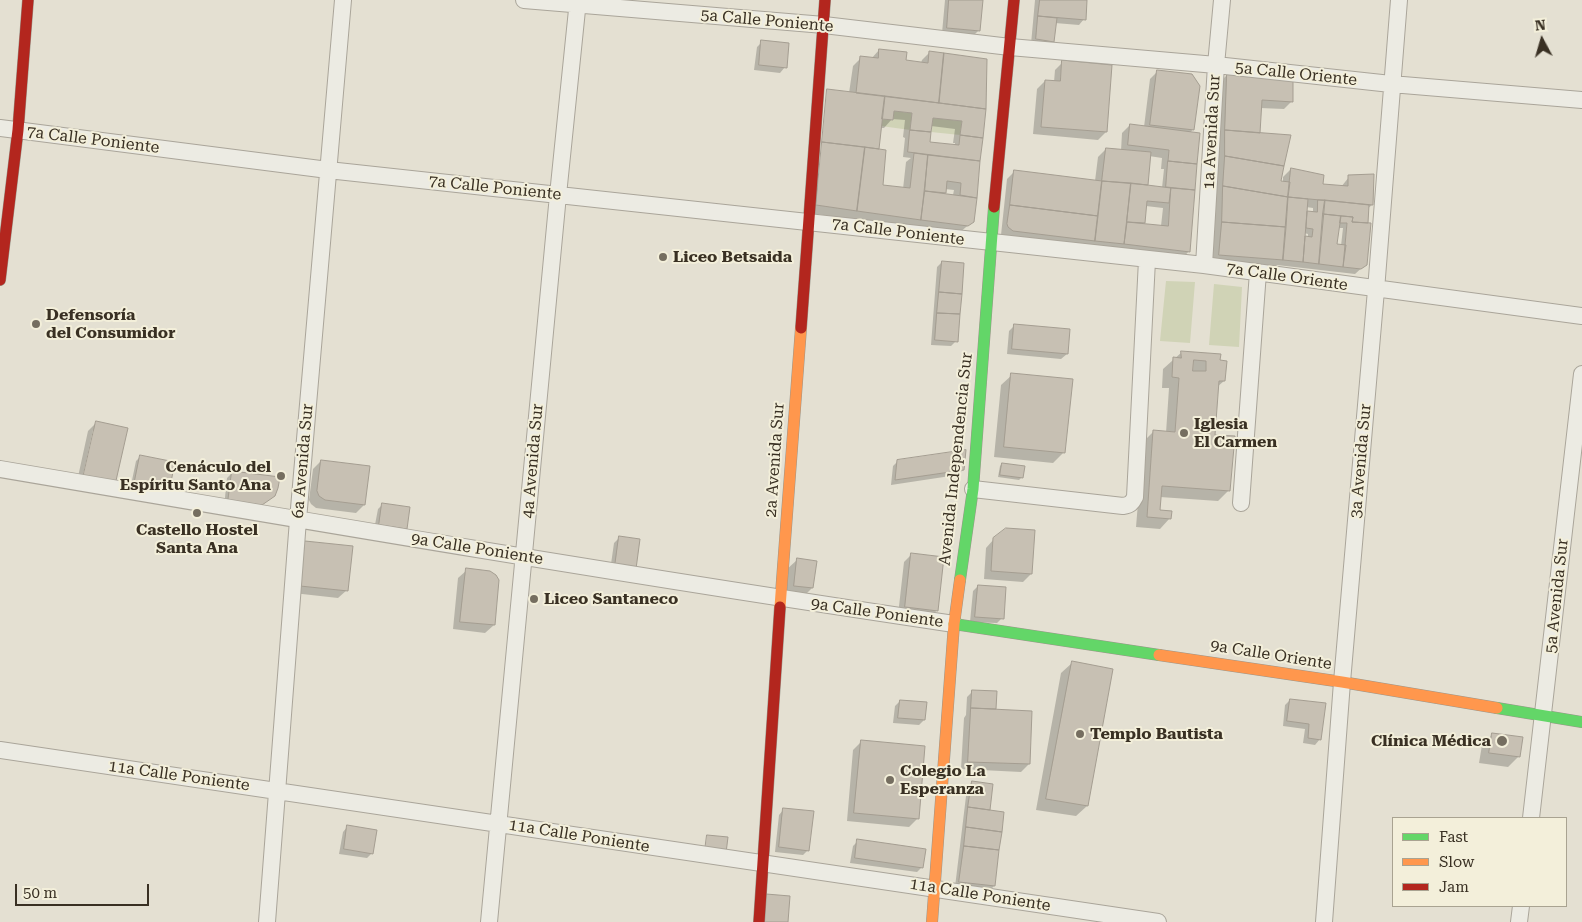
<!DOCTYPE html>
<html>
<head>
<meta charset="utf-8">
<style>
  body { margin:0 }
  #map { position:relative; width:1582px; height:922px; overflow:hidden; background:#e4e0d2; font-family:"Roboto Serif",serif }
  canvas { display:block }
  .legend { position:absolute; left:1392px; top:817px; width:175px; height:90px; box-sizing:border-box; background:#f3efda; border:1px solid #a9a391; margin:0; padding:6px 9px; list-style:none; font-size:15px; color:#393023 }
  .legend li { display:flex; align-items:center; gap:10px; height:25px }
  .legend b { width:25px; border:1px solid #a9a391 }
  .north { position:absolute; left:1517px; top:15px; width:50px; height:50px; -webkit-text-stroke:4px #f3efda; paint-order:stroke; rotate:354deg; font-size:14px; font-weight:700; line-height:20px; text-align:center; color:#393023 }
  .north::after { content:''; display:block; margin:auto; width:18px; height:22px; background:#393023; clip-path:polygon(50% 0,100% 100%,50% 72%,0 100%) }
  .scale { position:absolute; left:15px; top:884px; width:134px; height:22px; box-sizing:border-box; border:2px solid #393023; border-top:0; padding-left:6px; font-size:15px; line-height:18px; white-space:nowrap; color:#393023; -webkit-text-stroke:4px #f3efda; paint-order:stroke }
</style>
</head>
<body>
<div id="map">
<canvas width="1582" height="922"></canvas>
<ul class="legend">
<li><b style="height:6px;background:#63d668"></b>Fast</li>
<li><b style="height:6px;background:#ff974d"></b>Slow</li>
<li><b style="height:6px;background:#b3261e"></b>Jam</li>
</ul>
<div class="north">N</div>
<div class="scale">50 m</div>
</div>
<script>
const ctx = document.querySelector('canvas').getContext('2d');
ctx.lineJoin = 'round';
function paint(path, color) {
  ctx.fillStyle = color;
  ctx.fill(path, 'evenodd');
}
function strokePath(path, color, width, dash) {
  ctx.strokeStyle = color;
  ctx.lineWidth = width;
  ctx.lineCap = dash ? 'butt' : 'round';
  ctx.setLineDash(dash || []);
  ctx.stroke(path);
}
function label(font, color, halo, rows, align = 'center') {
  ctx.font = font + ' "Roboto Serif",serif';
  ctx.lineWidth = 4;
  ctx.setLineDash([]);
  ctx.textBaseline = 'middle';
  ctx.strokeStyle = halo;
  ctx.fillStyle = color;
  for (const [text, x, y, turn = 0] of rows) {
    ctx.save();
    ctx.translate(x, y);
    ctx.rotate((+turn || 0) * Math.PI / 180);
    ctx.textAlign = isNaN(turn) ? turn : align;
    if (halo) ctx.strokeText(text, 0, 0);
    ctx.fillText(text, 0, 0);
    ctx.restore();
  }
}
const green = new Path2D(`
  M 894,111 L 912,113 L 910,130 L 881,126 L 882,119 L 893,120 Z
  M 933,118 L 962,121 L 960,135 L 931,132 Z
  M 1166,281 L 1195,282 L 1190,343 L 1160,341 Z
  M 1214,284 L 1242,287 L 1239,347 L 1209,345 Z`);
const shadow = new Path2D(`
  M 945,0 L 982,0 L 979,30 L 974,35 L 942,33 Z
  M 1035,0 L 1086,0 L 1084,19 L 1079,25 L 1055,23 L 1053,41 L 1047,46 L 1031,44 Z
  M 762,42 L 785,67 L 780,73 L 754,70 L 757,47 Z
  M 879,50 L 905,61 L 921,63 L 922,60 L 930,52 L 981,138 L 973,221 L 958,234 L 809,213 L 849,93 L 853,66 L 861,58 L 871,59 ZM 892,119 L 905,120 L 903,137 L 905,138 L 903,157 L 911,158 L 906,162 L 903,189 L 881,186 L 877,150 L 880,128 L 884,128 ZM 931,126 L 955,129 L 953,143 L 955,143 L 955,146 L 929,143 ZM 945,189 L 954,190 L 953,195 L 945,194 Z
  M 1063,62 L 1111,66 L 1106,132 L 1098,140 L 1033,134 L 1037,89 L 1045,81 L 1054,82 L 1055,70 Z
  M 1158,71 L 1193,129 L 1190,133 L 1198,134 L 1189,251 L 1181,260 L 1001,235 L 1007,179 L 1015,171 L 1095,181 L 1098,157 L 1106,149 L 1121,151 L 1122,133 L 1130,125 L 1144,127 L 1150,79 ZM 1149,156 L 1162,158 L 1161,169 L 1164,169 L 1162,188 L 1146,186 ZM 1146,206 L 1163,208 L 1161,226 L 1142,224 L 1144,223 Z
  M 1227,75 L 1292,101 L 1284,109 L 1260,108 L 1259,134 L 1280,182 L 1283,182 L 1283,177 L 1291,169 L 1322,185 L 1341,187 L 1349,177 L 1372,205 L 1367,209 L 1366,264 L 1355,274 L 1277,265 L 1274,268 L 1211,263 L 1219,83 ZM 1306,207 L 1313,208 L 1313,213 L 1306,212 ZM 1338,228 L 1343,228 L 1341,246 L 1336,245 ZM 1304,233 L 1308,234 L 1308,238 L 1304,238 Z
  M 942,262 L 956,341 L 951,346 L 931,345 L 937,267 Z
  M 1015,325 L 1067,354 L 1061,359 L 1007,354 L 1009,331 Z
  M 1182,352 L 1219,361 L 1224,381 L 1217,387 L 1213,436 L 1229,490 L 1218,501 L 1160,497 L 1159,511 L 1170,518 L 1160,529 L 1136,527 L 1143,442 L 1153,432 L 1166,433 L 1169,388 L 1162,388 L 1163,369 Z
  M 1012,375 L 1064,452 L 1053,463 L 994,457 L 1001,385 Z
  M 96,423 L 127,429 L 114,484 L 106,492 L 76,486 L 88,431 ZM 93,430 L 95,430 L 83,484 L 81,484 Z
  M 141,456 L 173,463 L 130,490 L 136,461 Z
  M 321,461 L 364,505 L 356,513 L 316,508 L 311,504 L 309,500 L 313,469 Z
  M 898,461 L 963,470 L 957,475 L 891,485 L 893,466 Z
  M 1002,464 L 1022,477 L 1019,480 L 998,477 L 1000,466 Z
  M 233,472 L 274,495 L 255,510 L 224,507 L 227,478 Z
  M 383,504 L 406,529 L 400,534 L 374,530 L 378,509 Z
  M 620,537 L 639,540 L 610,571 L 614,543 Z
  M 994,539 L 1031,574 L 1023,582 L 984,579 L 986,548 Z
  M 306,542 L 347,590 L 338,598 L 293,593 L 298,550 Z
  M 912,554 L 937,610 L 929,619 L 898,615 L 904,562 Z
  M 797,560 L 812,588 L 802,598 L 783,596 L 786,570 Z
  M 467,570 L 494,625 L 485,633 L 453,629 L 458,578 Z
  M 978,586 L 1002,618 L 997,623 L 970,622 L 973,591 Z
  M 1072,663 L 1087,806 L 1076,816 L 1036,810 L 1061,673 Z
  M 972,692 L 995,708 L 993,711 L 1029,764 L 1021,772 L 961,769 L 964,718 L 966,715 L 967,697 Z
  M 1290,700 L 1324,704 L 1320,739 L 1315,745 L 1303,743 L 1305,729 L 1283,726 L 1285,705 Z
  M 900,701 L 924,720 L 919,725 L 893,723 L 895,706 Z
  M 1493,734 L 1519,756 L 1508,767 L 1479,763 L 1482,745 Z
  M 861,742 L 918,818 L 909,827 L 847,821 L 853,750 Z
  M 972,782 L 992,785 L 989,811 L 994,886 L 989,891 L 955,887 L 967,788 Z
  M 784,809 L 808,850 L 803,855 L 775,852 L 779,815 Z
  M 348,826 L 372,853 L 367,858 L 339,854 L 343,832 Z
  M 858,841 L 922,867 L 917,872 L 850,863 L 853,846 Z`);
const building = new Path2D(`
  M 949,0 L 983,0 L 980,31 L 947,28 Z
  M 1040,0 L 1087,0 L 1086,20 L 1038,16 Z
  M 1038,16 L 1057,18 L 1054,42 L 1036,39 Z
  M 761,40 L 789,43 L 787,68 L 759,65 Z
  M 879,49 L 907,52 L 906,60 L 928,63 L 929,51 L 944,53 L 939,103 L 856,93 L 860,56 L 878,58 Z
  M 944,53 L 987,59 L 986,109 L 939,103 Z
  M 1062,60 L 1112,65 L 1107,132 L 1041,127 L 1045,80 L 1060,81 Z
  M 1157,70 L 1192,74 L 1200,86 L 1194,130 L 1150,125 Z
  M 1227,74 L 1293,80 L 1293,102 L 1262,100 L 1260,133 L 1225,130 Z
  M 827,89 L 885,96 L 879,149 L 822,142 Z
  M 885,96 L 986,109 L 983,138 L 960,135 L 962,121 L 933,118 L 931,132 L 910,130 L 912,113 L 894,111 L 893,120 L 882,119 Z
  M 1130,124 L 1200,133 L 1197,164 L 1168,161 L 1169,150 L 1128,145 Z
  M 910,130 L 931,132 L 930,142 L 959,145 L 960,135 L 983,138 L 980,161 L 908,152 Z
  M 1225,130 L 1291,135 L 1284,166 L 1225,156 Z
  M 822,142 L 865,147 L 857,211 L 816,205 Z
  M 865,147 L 886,150 L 883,185 L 910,188 L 914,153 L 928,155 L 921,220 L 857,211 Z
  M 1106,148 L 1151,152 L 1148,185 L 1102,181 Z
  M 928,155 L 980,161 L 977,198 L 960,195 L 961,183 L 947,181 L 946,193 L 925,191 Z
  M 1225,156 L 1284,166 L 1281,181 L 1290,182 L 1288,197 L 1223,186 Z
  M 1168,161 L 1197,164 L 1195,190 L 1166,187 Z
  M 1291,168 L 1324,175 L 1323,184 L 1348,186 L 1348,175 L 1374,174 L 1373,205 L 1288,197 Z
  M 1014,170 L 1102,181 L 1098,216 L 1010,205 Z
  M 1102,181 L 1131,183 L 1124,244 L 1095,241 Z
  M 1131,183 L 1171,188 L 1169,203 L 1147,201 L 1145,223 L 1127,222 Z
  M 1223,186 L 1288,197 L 1286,227 L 1222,222 Z
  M 1171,188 L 1195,190 L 1190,252 L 1124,244 L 1127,222 L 1168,226 Z
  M 925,191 L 977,198 L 974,222 L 968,226 L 921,220 Z
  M 1288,197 L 1308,199 L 1303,262 L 1283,260 Z
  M 1318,200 L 1325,200 L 1319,264 L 1303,262 L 1305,236 L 1312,237 L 1313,229 L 1306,228 L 1307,211 L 1317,212 Z
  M 1325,200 L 1369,205 L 1368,223 L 1352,222 L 1353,217 L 1323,214 Z
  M 1010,205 L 1098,216 L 1095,241 L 1013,231 L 1008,227 L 1007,224 Z
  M 1323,214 L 1341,216 L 1337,244 L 1346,245 L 1343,267 L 1319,264 Z
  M 1341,216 L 1353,217 L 1352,222 L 1371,223 L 1367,265 L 1361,269 L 1343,267 L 1347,223 L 1340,223 Z
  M 1222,222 L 1286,227 L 1283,260 L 1219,255 Z
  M 942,261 L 964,263 L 962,294 L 939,292 Z
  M 939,292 L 962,294 L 960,314 L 937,313 Z
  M 937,313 L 960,314 L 958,342 L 935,340 Z
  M 1014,324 L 1070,329 L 1068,354 L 1012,349 Z
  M 1181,351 L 1221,354 L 1220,360 L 1227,361 L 1225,381 L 1219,381 L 1215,435 L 1235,436 L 1230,491 L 1162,486 L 1160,510 L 1172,511 L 1171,519 L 1147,517 L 1153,430 L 1175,432 L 1179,378 L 1172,377 L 1173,357 L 1181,358 Z
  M 1194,360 L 1206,361 L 1206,371 L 1193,371 Z
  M 1011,373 L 1073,379 L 1065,453 L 1004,447 Z
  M 96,421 L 128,428 L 115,485 L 83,478 Z
  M 966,450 L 964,470 L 895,480 L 897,460 Z
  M 140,455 L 175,462 L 169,492 L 134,485 Z
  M 321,460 L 370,466 L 365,505 L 325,500 L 319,496 L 317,491 Z
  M 1002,463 L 1025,466 L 1023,478 L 1000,475 Z
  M 232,471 L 280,477 L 278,488 L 275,496 L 262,505 L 228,502 Z
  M 382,503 L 410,507 L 407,529 L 379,525 Z
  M 1006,528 L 1035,530 L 1032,574 L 991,571 L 993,538 Z
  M 619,536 L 640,539 L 636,569 L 615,566 Z
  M 305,541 L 353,546 L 348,591 L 300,586 Z
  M 911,553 L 944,557 L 938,611 L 905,607 Z
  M 797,558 L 817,561 L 813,588 L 794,586 Z
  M 466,568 L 490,571 L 496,575 L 499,580 L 495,625 L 460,622 Z
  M 978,585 L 1006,587 L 1004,619 L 975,617 Z
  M 1072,661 L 1113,669 L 1088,806 L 1046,799 Z
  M 972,690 L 997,691 L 996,709 L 971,708 Z
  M 1290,699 L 1326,703 L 1321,740 L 1308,738 L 1309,724 L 1287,721 Z
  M 900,700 L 927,702 L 925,720 L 898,718 Z
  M 971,708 L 1032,711 L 1030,764 L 968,762 Z
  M 1492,733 L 1523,737 L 1520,757 L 1489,753 Z
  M 861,740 L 925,746 L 919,819 L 854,813 Z
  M 972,781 L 993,784 L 990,810 L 968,807 Z
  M 968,807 L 1004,812 L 1002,832 L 966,827 Z
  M 783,808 L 814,811 L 809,851 L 779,847 Z
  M 347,825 L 377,830 L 373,854 L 344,849 Z
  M 966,827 L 1002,832 L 999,850 L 964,846 Z
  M 707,835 L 728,837 L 726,853 L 705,850 Z
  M 857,839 L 926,849 L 923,868 L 855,858 Z
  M 964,846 L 999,850 L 995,886 L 959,882 Z
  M 766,894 L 790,896 L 788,922 L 764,922 Z`);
const street = new Path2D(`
  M 524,0 L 824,25 L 1010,47 L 1216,65 L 1391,84 L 1582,100
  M 0,128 L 328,170 L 1204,265 L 1582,316
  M 1204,265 L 1216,65 L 1222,0
  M 0,469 C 318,523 636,577 954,624
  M 973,489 L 1123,506 C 1130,505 1132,503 1135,497 L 1147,260
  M 1241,503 L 1258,272
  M 0,750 L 1158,922
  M 1531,818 L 1582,374
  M 267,922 L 298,520 L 343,0
  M 489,922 L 558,195 L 578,0
  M 1324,922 L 1342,682 L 1376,290 L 1399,0
  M 1519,922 L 1521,906`);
const fast = new Path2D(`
  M 960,580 L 973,489 L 994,207
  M 954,624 L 1159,655
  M 1497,708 L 1582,722`);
const slow = new Path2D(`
  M 780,607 L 801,328
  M 1159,655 L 1342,682 L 1497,708
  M 932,922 L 954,624 L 960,580`);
const jam = new Path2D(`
  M 994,207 L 1014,0
  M 0,280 L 18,130 L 28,0
  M 801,328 L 825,0
  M 759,922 L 780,607`);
const markers = [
  [663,257,5,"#756e60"],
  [36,324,5,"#756e60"],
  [1184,433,5,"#756e60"],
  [281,476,5,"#756e60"],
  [197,513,5,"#756e60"],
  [534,599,5,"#756e60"],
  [1080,734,5,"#756e60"],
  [1502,741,6,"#756e60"],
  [890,780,5,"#756e60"]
];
const streetNames = [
  ["5a Calle Poniente",767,21,5],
  ["5a Calle Oriente",1296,74,6],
  ["1a Avenida Sur",1212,132,-87],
  ["7a Calle Poniente",93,140,7],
  ["7a Calle Poniente",495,188,6],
  ["7a Calle Poniente",898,232,7],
  ["7a Calle Oriente",1287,277,8],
  ["Avenida Independencia Sur",956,459,-84],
  ["2a Avenida Sur",775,460,-86],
  ["6a Avenida Sur",303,461,-85],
  ["4a Avenida Sur",533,461,-85],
  ["3a Avenida Sur",1361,461,-85],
  ["9a Calle Poniente",477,549,9],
  ["5a Avenida Sur",1557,596,-84],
  ["9a Calle Poniente",877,613,8],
  ["9a Calle Oriente",1271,655,9],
  ["11a Calle Poniente",179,776,8],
  ["11a Calle Poniente",579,836,9],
  ["11a Calle Poniente",980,895,9]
];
const poiNames = [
  ["Liceo Betsaida",673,257],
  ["Defensoría",46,315],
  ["del Consumidor",46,333],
  ["Iglesia",1194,424],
  ["El Carmen",1194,442],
  ["Cenáculo del",271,467,"right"],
  ["Espíritu Santo Ana",271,485,"right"],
  ["Castello Hostel",197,530,"center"],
  ["Santa Ana",197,548,"center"],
  ["Liceo Santaneco",544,599],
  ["Templo Bautista",1090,734],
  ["Clínica Médica",1491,741,"right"],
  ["Colegio La",900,771],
  ["Esperanza",900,789]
];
paint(green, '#d0d3b6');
paint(shadow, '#0003');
paint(building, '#c7c0b3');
strokePath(building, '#a49d91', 1);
strokePath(street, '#aaa59a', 18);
strokePath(fast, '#9a958a', 12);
strokePath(slow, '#9a958a', 12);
strokePath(jam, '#9a958a', 12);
strokePath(street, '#ecebe3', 16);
strokePath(fast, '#63d668', 11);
strokePath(slow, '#ff974d', 11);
strokePath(jam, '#b3261e', 11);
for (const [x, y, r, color] of markers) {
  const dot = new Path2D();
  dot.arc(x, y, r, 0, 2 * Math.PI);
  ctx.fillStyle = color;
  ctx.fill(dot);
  strokePath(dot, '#f3efda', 2);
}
label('16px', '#393023', '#f3efda', streetNames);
label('bold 16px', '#393023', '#f3efda', poiNames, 'left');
</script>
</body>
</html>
